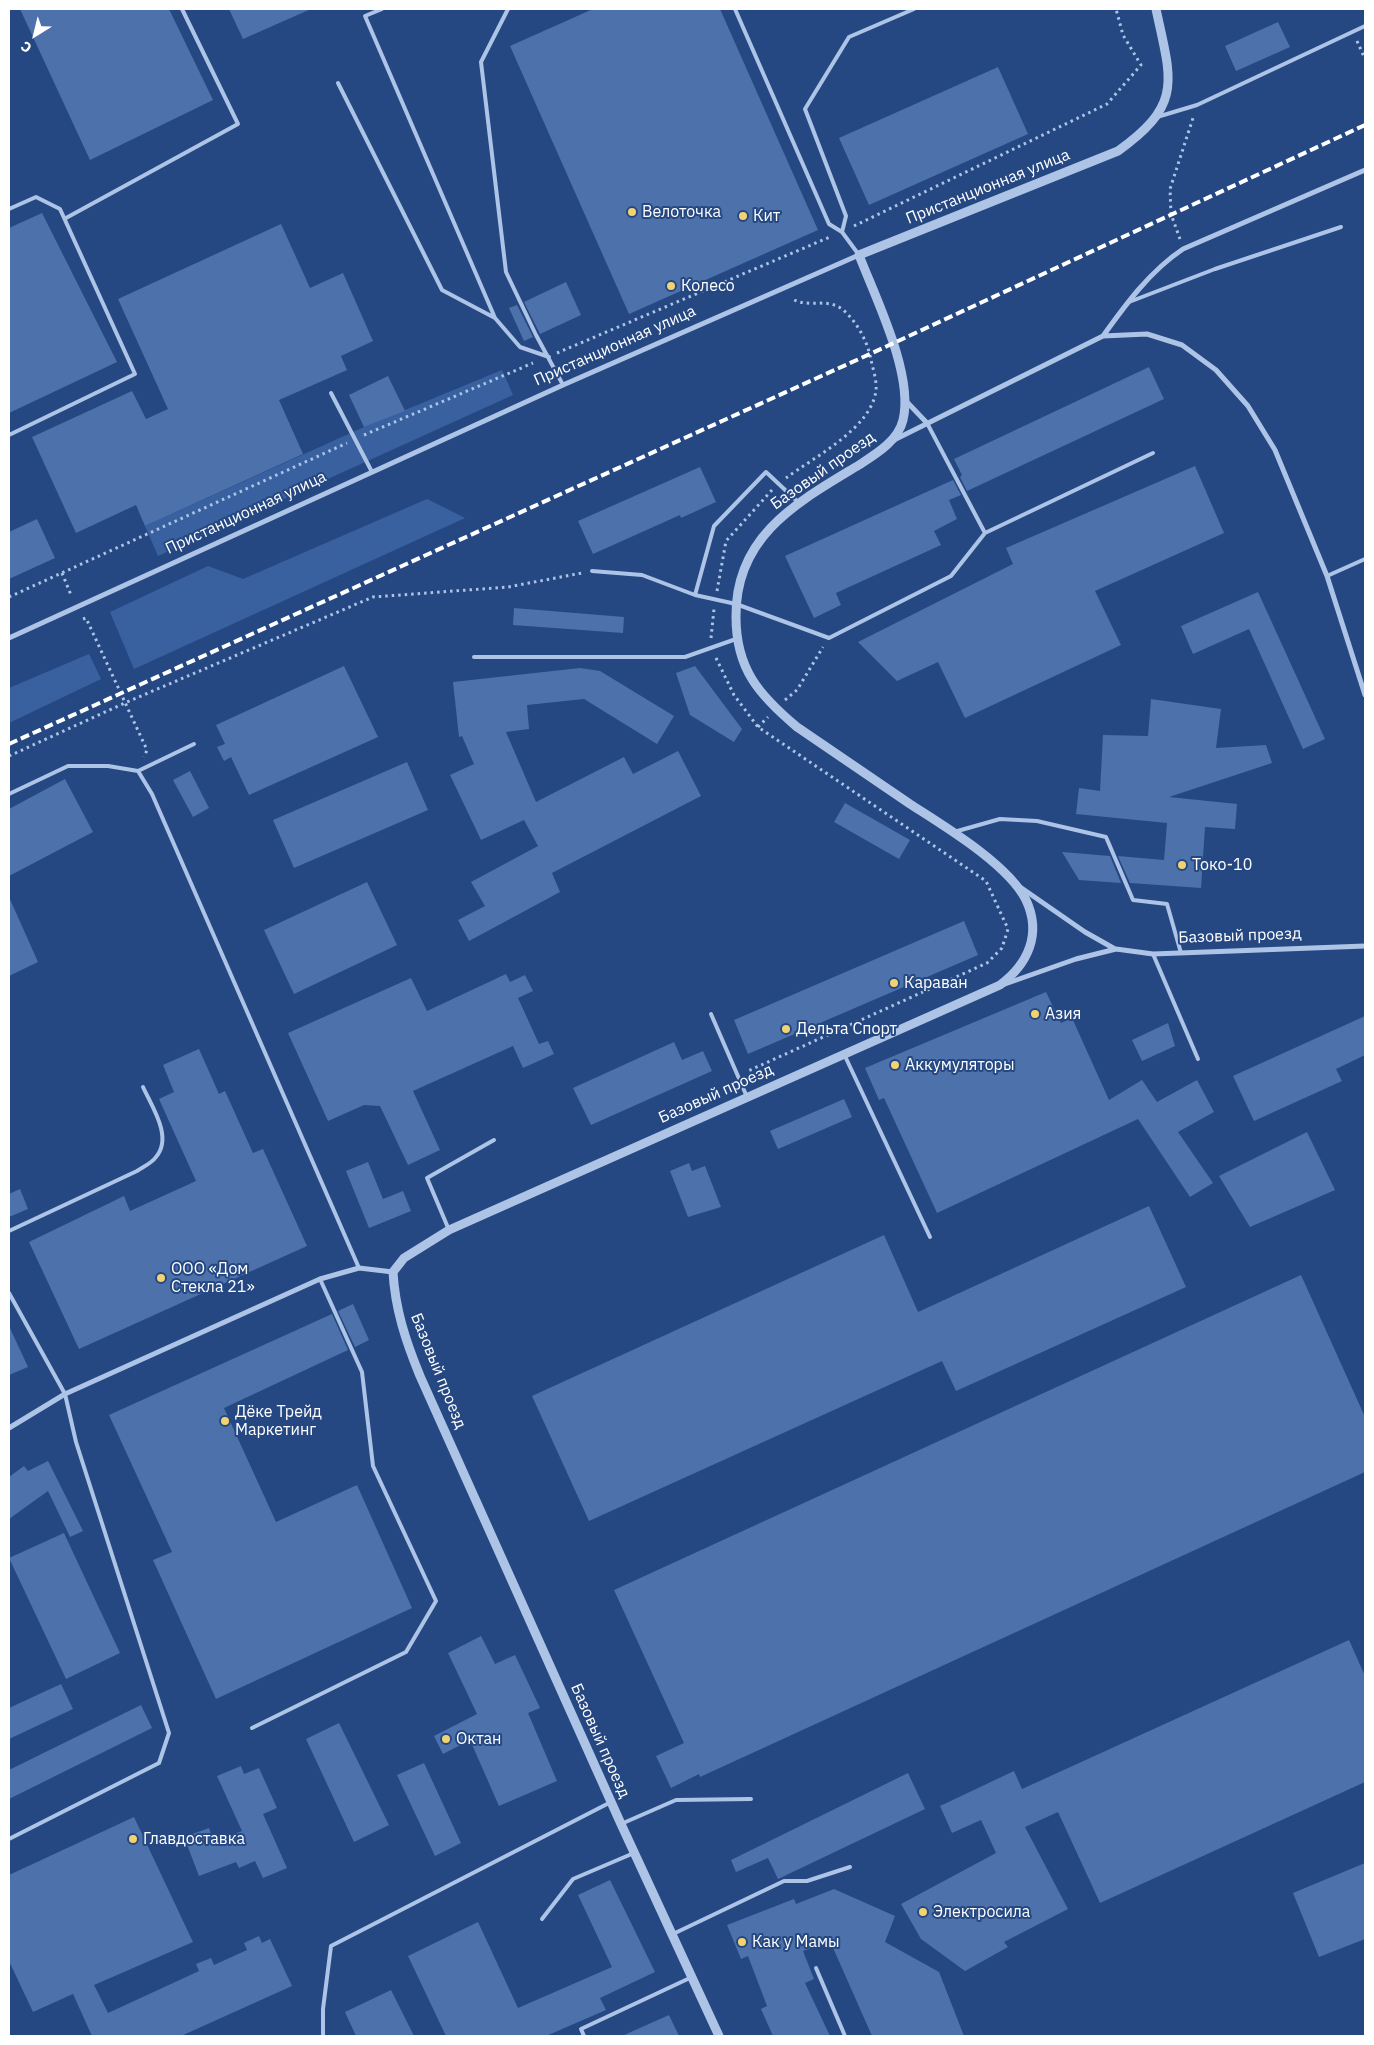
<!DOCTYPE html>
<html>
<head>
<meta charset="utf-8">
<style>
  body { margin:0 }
  #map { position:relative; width:1374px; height:2045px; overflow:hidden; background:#254882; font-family:"IBM Plex Sans",sans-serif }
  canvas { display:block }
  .frame { position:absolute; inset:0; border:10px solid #fff; pointer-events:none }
  .north { position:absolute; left:10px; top:10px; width:50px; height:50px; -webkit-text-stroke:4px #254882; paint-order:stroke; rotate:216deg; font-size:14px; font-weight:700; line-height:20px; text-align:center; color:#fff }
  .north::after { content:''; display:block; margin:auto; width:18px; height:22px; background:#fff; clip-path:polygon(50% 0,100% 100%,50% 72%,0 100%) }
</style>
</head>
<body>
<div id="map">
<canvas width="1374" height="2045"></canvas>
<div class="frame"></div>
<div class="north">С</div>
</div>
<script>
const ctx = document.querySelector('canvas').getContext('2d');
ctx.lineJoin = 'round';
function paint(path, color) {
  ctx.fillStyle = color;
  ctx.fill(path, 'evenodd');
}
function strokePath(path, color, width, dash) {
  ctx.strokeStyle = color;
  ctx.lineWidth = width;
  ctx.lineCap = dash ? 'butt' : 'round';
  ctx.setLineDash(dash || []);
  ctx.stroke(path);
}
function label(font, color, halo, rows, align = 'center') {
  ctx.font = font + ' "IBM Plex Sans",sans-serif';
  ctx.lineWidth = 4;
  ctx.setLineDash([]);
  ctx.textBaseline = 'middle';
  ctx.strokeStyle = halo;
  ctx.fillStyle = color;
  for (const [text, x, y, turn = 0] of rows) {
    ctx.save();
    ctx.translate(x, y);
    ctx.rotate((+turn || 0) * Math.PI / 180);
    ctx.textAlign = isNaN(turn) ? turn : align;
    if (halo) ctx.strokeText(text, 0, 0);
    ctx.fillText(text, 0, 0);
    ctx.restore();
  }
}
const green = new Path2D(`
  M 502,370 L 513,395 L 158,556 L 145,526 L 364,427 Z
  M 427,499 L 465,518 L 134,669 L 110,612 L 208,566 L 243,579 Z
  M 89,654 L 101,679 L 9,723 L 9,688 Z`);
const building = new Path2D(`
  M 20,9 L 169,9 L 213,100 L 90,160 Z
  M 229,9 L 311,9 L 243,39 Z
  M 593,9 L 720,9 L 818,230 L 629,314 L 510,46 Z
  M 1278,22 L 1290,47 L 1236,71 L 1225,46 Z
  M 998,67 L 1028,134 L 869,205 L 839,138 Z
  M 42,213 L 117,362 L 9,413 L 9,228 Z
  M 281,224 L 310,288 L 343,273 L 373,341 L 341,356 L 347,370 L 279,400 L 303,454 L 145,526 L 136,505 L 76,533 L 32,437 L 132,391 L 146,419 L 168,409 L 118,299 Z
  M 566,282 L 581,315 L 540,334 L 524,302 Z
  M 517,305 L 533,337 L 524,341 L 509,308 Z
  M 1149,367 L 1164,399 L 967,491 L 960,477 L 962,475 L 954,459 Z
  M 388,376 L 405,411 L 364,427 L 349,395 Z
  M 1195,466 L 1224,533 L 1095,591 L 1121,645 L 965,718 L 938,662 L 897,681 L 858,642 L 1013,564 L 1006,548 Z
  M 700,467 L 716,502 L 681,518 L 680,515 L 593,554 L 578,521 Z
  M 953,480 L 961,495 L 949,500 L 957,519 L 934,531 L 941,545 L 836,593 L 841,605 L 814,618 L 785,556 Z
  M 37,519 L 55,558 L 9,579 L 9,532 Z
  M 1258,592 L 1325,739 L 1303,749 L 1249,629 L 1193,654 L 1181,626 Z
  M 514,608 L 624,617 L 623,633 L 513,625 Z
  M 344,666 L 378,737 L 249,795 L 231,757 L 224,761 L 217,747 L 225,744 L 216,725 Z
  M 695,666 L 742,729 L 734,742 L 690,715 L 676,673 Z
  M 580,668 L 600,671 L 674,716 L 657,744 L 584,699 L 527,705 L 529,729 L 506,732 L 536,802 L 624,757 L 633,774 L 678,751 L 701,796 L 552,873 L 560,892 L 469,941 L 458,920 L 485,906 L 471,882 L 538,846 L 524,820 L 481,840 L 450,775 L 474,764 L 462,736 L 459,737 L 453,682 Z
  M 1151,699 L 1221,709 L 1216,748 L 1266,745 L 1272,763 L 1169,797 L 1237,804 L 1235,829 L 1205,827 L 1201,888 L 1130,883 L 1118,856 L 1164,860 L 1167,823 L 1076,814 L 1079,788 L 1100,791 L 1103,735 L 1148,736 Z
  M 407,762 L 428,810 L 294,868 L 273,820 Z
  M 190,771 L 209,808 L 193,817 L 173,780 Z
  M 65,779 L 93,832 L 9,876 L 9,809 Z
  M 845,803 L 910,840 L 899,859 L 834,822 Z
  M 1062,852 L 1110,856 L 1121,883 L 1079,880 Z
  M 367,882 L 397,945 L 294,994 L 264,930 Z
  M 9,897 L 38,962 L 9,976 Z
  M 964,921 L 978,955 L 748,1054 L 734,1020 Z
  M 506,974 L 510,982 L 525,975 L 533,991 L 518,998 L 539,1044 L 548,1041 L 554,1054 L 523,1068 L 513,1046 L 413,1091 L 440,1150 L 408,1165 L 380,1106 L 364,1105 L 328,1121 L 288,1033 L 411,978 L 427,1011 Z
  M 1046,992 L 1061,1023 L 1072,1018 L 1109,1100 L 1142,1080 L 1157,1102 L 1197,1080 L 1214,1112 L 1178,1132 L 1213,1183 L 1190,1197 L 1138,1119 L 937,1213 L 884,1098 L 879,1100 L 865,1068 Z
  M 1365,1016 L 1365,1055 L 1336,1069 L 1342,1081 L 1254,1121 L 1233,1076 Z
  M 1168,1023 L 1175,1046 L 1142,1061 L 1132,1040 Z
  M 674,1042 L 682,1060 L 703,1051 L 712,1071 L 591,1125 L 573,1088 Z
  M 199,1049 L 219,1094 L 225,1091 L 253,1153 L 263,1149 L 307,1246 L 79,1349 L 29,1242 L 124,1196 L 130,1211 L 196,1181 L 159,1099 L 174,1092 L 163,1065 Z
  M 844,1099 L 852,1117 L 778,1149 L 770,1131 Z
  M 1307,1132 L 1335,1190 L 1250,1227 L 1219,1176 Z
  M 368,1162 L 383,1199 L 403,1191 L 411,1211 L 369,1228 L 346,1171 Z
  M 689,1163 L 692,1171 L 705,1166 L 721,1207 L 688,1217 L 670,1171 Z
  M 20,1189 L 28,1209 L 9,1217 L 9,1194 Z
  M 1149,1206 L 1186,1287 L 956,1391 L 942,1361 L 589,1521 L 532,1396 L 884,1235 L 918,1312 Z
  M 1301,1275 L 1365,1417 L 1365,1472 L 700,1777 L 699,1774 L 671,1788 L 656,1756 L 684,1743 L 614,1590 Z
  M 353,1304 L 369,1340 L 355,1347 L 338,1311 Z
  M 332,1314 L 348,1350 L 224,1408 L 276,1522 L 357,1485 L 412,1608 L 216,1699 L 153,1560 L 172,1552 L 109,1415 Z
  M 9,1326 L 28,1367 L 9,1375 Z
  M 48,1461 L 83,1531 L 70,1537 L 48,1491 L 9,1519 L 9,1477 L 24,1466 L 28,1471 Z
  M 64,1533 L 120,1653 L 66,1679 L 9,1558 Z
  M 481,1636 L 495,1664 L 515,1655 L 540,1708 L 528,1713 L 557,1781 L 499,1806 L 470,1740 L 443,1754 L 434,1736 L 477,1714 L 448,1653 Z
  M 1349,1640 L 1365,1676 L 1365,1782 L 1100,1903 L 1058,1812 L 1025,1827 L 1068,1909 L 1004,1942 L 1008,1947 L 965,1971 L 921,1939 L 901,1904 L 996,1853 L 981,1820 L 952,1833 L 940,1806 L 1014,1771 L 1022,1789 Z
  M 61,1684 L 73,1709 L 9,1739 L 9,1708 Z
  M 141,1705 L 152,1728 L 9,1799 L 9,1770 Z
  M 339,1723 L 389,1825 L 354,1842 L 306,1739 Z
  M 424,1763 L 461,1843 L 435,1856 L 397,1775 Z
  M 241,1766 L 244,1774 L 259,1768 L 277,1808 L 263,1814 L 287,1868 L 263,1878 L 255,1861 L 239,1868 L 236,1862 L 199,1876 L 184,1837 L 209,1828 L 214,1842 L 242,1831 L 217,1776 Z
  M 908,1773 L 925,1809 L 778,1879 L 768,1858 L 736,1872 L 731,1860 Z
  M 134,1817 L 193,1942 L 94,1985 L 108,2013 L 199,1971 L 196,1964 L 211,1958 L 214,1965 L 247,1950 L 244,1943 L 259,1936 L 262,1943 L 270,1939 L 292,1986 L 181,2036 L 92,2036 L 73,1994 L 33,2012 L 9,1961 L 9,1875 Z
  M 1365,1863 L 1365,1939 L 1319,1957 L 1293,1893 Z
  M 610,1880 L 655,1972 L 600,1998 L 606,2010 L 546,2036 L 446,2036 L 408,1956 L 478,1922 L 518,2008 L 612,1967 L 578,1895 Z
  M 834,1889 L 895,1916 L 885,1942 L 939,1972 L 964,2036 L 872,2036 L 830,1941 L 803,1951 L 814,1979 L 805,1983 L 830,2036 L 773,2036 L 761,2009 L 767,2006 L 748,1956 L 741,1959 L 727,1925 L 794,1899 L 796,1904 Z
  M 391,1990 L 414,2036 L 356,2036 L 345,2012 Z
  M 669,2015 L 679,2036 L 622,2036 Z`);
const path = new Path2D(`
  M 1357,41 L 1365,59
  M 854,226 L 1107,104 L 1141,65 L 1123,35 L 1116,9
  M 1180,239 L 1171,214 L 1170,189 L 1193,118
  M 557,353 L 830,237
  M 364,435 L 533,363
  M 786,478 C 814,457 872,428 876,390 C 877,381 873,369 871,360 C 868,342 856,320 842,309 C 826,297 806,309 791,298
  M 62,573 L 71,595
  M 717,591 L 726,541 L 772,490
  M 9,597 L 347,443
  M 83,619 L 86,618 L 147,750 L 144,757
  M 711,638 L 714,609
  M 716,658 L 734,695 L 758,727 L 986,881 L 1008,929 L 1002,948 L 987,963 L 748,1071
  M 785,700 L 797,690 L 823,647
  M 758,727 L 768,717
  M 9,756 L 127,702 L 373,597 L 508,587 L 582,573`);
const service = new Path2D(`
  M 382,9 L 365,16 L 495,318 L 520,347 L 549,357
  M 508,9 L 481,62 L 506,272 L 536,335 L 563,385
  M 735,9 L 829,224 L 842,232 L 859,255
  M 338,83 L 442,290 L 495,318
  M 1157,117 L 1197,105 L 1365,26
  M 9,209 L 36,197 L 60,209 L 135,374 L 9,435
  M 66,218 L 238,124 L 182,9
  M 842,232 L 846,216 L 805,109 L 849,37 L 914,9
  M 1129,302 L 1215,269 L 1341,227
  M 331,393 L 372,472
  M 927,423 L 985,533
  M 798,502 L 766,472 L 714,526 L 695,595 L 736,604 L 829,638 L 951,576 L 985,533 L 1153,453
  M 592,571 L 642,575 L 695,595
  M 1327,576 L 1365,559
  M 474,657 L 685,657 L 736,639
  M 138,771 L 194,744
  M 9,794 L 68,766 L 108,766 L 138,771 L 152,794 L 359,1268
  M 954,832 L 1000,819 L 1037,821 L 1106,837 L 1133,900 L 1167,904 L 1181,953
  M 1153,954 L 1198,1059
  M 711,1014 L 747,1097
  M 844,1054 L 930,1237
  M 449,1230 L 427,1178 L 494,1140
  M 9,1231 L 137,1171 C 143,1167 152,1163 156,1157 C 173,1137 152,1107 143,1087
  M 9,1293 L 65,1394 L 76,1442 L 169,1733 L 159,1763 L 9,1839
  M 252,1728 L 406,1652 L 436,1601 L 373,1466 L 362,1372 L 320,1279
  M 621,1824 L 676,1800 L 751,1799
  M 542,1919 L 573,1879 L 634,1853
  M 673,1934 L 784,1881 L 807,1881 L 850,1867
  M 816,1968 L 845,2036
  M 323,2036 L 323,2009 L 331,1946 L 611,1802
  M 584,2036 L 581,2029 L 692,1977`);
const minor = new Path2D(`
  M 1103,336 C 1126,304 1150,271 1183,249 L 1365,170
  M 906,401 L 927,423
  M 894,440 L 1103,336 L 1147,334 L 1182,345 L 1216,370 L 1248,406 L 1275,450 L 1327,576 L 1365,695
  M 9,638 L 563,385 L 859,255
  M 1020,887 L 1085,932 L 1115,949
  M 1005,984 L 1076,959 L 1116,949 L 1153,954 L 1365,946
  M 9,1428 L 65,1394 L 320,1279 L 359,1268 L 393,1272`);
const tertiary = new Path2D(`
  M 719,2036 L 621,1824 L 420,1376 C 406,1342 395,1309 393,1272 L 404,1258 L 449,1230 L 1000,985 C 1028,964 1042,934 1026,900 C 1008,864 944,826 910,804 C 872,778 835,753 797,727 C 759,695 736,669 736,617 C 735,535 798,502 859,465 C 876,454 898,441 903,420 C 914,375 876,299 859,255 L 1118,151 C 1184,104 1171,80 1156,9`);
const rail = new Path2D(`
  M 9,744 L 870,354 L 1365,125`);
const markers = [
  [632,212,5,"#f1d371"],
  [743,216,5,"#f1d371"],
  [671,286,5,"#f1d371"],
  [1182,865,5,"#f1d371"],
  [894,983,5,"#f1d371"],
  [1035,1014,5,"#f1d371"],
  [786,1029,5,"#f1d371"],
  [895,1065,5,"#f1d371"],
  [161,1278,5,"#f1d371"],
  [225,1421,5,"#f1d371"],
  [446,1739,5,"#f1d371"],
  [133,1839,5,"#f1d371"],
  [923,1912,5,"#f1d371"],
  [742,1942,5,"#f1d371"]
];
const streetNames = [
  ["Пристанционная улица",988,187,-22],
  ["Пристанционная улица",615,346,-24],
  ["Базовый проезд",823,471,-35],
  ["Пристанционная улица",246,513,-25],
  ["Базовый проезд",1240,936,-2],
  ["Базовый проезд",716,1094,-24],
  ["Базовый проезд",438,1371,68],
  ["Базовый проезд",600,1741,66]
];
const poiNames = [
  ["Велоточка",642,212],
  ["Кит",753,216],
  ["Колесо",681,286],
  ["Токо-10",1192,865],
  ["Караван",904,983],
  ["Азия",1045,1014],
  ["Дельта Спорт",796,1029],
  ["Аккумуляторы",905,1065],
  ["ООО «Дом",171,1269],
  ["Стекла 21»",171,1287],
  ["Дёке Трейд",235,1412],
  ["Маркетинг",235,1430],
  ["Октан",456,1739],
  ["Главдоставка",143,1839],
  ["Электросила",933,1912],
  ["Как у Мамы",752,1942]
];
paint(green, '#3961a0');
paint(building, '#4d71ab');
strokePath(path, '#adc4e7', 3, [2.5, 4]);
strokePath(service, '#adc4e7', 4);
strokePath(minor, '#adc4e7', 5);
strokePath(tertiary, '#adc4e7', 9);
strokePath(rail, '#fff', 4, [9, 4]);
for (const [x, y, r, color] of markers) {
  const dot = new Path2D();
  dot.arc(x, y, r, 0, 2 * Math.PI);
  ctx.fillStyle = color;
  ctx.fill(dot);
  strokePath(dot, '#254882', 2);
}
label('16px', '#fff', '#254882', streetNames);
label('16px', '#fff', '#254882', poiNames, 'left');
</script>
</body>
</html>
